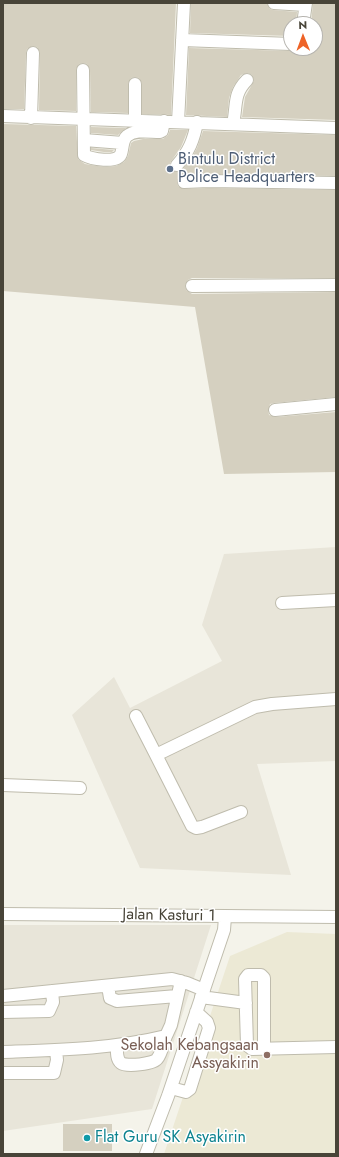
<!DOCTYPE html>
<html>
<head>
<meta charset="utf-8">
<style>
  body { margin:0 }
  #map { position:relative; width:339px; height:1157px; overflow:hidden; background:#f4f3ea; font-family:Jost,sans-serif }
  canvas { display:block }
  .frame { position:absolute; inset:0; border:4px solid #484438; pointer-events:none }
  .north { position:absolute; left:283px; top:16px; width:40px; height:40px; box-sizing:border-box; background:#fff; border:1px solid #b6b4af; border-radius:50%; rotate:359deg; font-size:11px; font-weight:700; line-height:16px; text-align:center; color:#484438 }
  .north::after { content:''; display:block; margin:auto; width:14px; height:18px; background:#ee6327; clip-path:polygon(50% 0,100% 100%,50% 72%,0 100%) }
</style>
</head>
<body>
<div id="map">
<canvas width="339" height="1157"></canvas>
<div class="frame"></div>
<div class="north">N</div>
</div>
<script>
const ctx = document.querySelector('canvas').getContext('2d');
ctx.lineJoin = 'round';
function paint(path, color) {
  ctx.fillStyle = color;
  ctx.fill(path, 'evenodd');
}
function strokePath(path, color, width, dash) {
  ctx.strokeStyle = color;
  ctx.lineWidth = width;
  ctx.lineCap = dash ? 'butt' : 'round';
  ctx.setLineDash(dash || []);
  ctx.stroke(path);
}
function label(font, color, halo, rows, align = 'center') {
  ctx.font = font + ' Jost,sans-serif';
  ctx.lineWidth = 3;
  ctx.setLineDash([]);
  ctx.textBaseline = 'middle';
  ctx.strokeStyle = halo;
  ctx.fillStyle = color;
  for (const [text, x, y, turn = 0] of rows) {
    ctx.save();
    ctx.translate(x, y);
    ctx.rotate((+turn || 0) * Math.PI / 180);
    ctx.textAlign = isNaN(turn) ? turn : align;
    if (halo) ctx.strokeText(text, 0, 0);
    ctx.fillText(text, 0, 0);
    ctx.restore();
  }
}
const residential = new Path2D(`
  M 336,547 L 336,761 L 257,764 L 291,875 L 140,868 L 72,715 L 114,677 L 130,708 L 222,661 L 202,625 L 224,554 Z
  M 3,925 L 211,925 L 152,1109 L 3,1131 Z`);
const education = new Path2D(`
  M 287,932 L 336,934 L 336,1154 L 164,1154 L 230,956 Z`);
const building = new Path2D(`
  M 3,3 L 176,3 L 171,115 L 142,114 L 142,84 L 139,78 L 135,77 L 131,78 L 128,84 L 128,113 L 91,112 L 90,70 L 87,64 L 83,63 L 79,64 L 76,70 L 76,111 L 39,110 L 40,53 L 37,47 L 33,46 L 27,49 L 26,53 L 24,109 L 3,109 Z
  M 191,3 L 267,3 L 270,9 L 273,10 L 297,12 L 296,24 L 291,24 L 291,36 L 190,33 Z
  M 313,3 L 336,3 L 336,120 L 242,117 L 245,97 L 254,81 L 252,75 L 248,73 L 241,75 L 233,87 L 229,98 L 227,117 L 186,115 L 189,48 L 291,51 L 297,48 L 315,48 L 315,24 L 311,24 Z
  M 3,124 L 76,126 L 78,159 L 85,164 L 104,167 L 116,166 L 124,162 L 128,156 L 131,143 L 134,141 L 143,139 L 163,139 L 168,135 L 170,130 L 188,130 L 181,147 L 170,163 L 172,170 L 176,172 L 182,170 L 191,159 L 197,148 L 203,131 L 336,135 L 336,176 L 209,174 L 183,175 L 180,176 L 177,182 L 178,186 L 184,189 L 209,188 L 336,190 L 336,278 L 192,278 L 188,280 L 185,286 L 186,290 L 192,294 L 336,292 L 336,397 L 274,403 L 270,404 L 268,410 L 269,415 L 276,417 L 336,412 L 336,472 L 224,474 L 195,307 L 3,291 Z
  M 91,127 L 126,128 L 118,135 L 91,133 Z
  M 91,148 L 114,150 L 112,152 L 104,152 L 91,150 Z
  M 63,1124 L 112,1124 L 112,1151 L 63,1151 Z`);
const minor = new Path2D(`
  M 274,3 L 305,5
  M 303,24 L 306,3
  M 182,40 L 291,44
  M 83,70 L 84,155 C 91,159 117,164 121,154 C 123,149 122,140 127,136 C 135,129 149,132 160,132 L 162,131 L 164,121
  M 135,84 L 135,121
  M 3,116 L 336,128
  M 31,118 L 33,53
  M 178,122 L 184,3
  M 233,124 C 237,105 233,94 247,80
  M 84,140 L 123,143
  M 177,165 C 189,152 194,139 197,122
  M 184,182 L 209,181 L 336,183
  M 192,286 L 336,285
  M 275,410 L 336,404
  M 282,603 L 336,600
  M 136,716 L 156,755
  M 3,785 L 80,788
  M 241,812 L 202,827 L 196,828 L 192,826 L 156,755 L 255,707 L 272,704 L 336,699
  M 3,914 L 336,917
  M 108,986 L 110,998 L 117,1001 L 177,996
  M 3,996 L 172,979 L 187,983 L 204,990
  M 201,997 L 246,1003
  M 3,1012 L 49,1011 L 53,1002 L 52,991
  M 117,1045 C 117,1051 116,1059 121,1063 C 126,1067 154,1064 157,1059 C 162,1053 163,1043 166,1036
  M 264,1047 L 264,978 L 261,975 L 248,975 L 245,979 L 247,1045 L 252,1049 L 336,1047
  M 3,1052 C 58,1050 113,1049 166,1036 L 171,1025 L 181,981
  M 3,1073 L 54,1073 L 57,1060 L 56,1050
  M 171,1088 L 186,1092 L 190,1089 L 209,1028 L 207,1022 L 196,1012
  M 146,1154 L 168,1096 L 224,930 L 225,917`);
const markers = [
  [170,169,4,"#5c6f8a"],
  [267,1055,4,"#8d6e63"],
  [87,1138,4,"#0f9aa8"]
];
const serviceNames = [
  ["Bintulu District",178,160],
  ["Police Headquarters",178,178]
];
const streetNames = [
  ["Jalan Kasturi 1",169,916,1]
];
const educationNames = [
  ["Sekolah Kebangsaan",259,1046],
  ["Assyakirin",259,1064]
];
const cultureNames = [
  ["Flat Guru SK Asyakirin",95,1138]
];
paint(residential, '#e8e5d9');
paint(education, '#ece9d5');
paint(building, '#d5d0c0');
strokePath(minor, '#bfbcad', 14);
strokePath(minor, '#fff', 12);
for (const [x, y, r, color] of markers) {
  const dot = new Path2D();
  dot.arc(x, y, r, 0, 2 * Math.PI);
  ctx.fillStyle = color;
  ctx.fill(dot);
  strokePath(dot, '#fff', 1.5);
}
label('16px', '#4e5e75', '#fff', serviceNames, 'left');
label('16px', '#484438', '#fff', streetNames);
label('16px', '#785e54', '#fff', educationNames, 'right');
label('16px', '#0d838f', '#fff', cultureNames, 'left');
</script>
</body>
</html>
